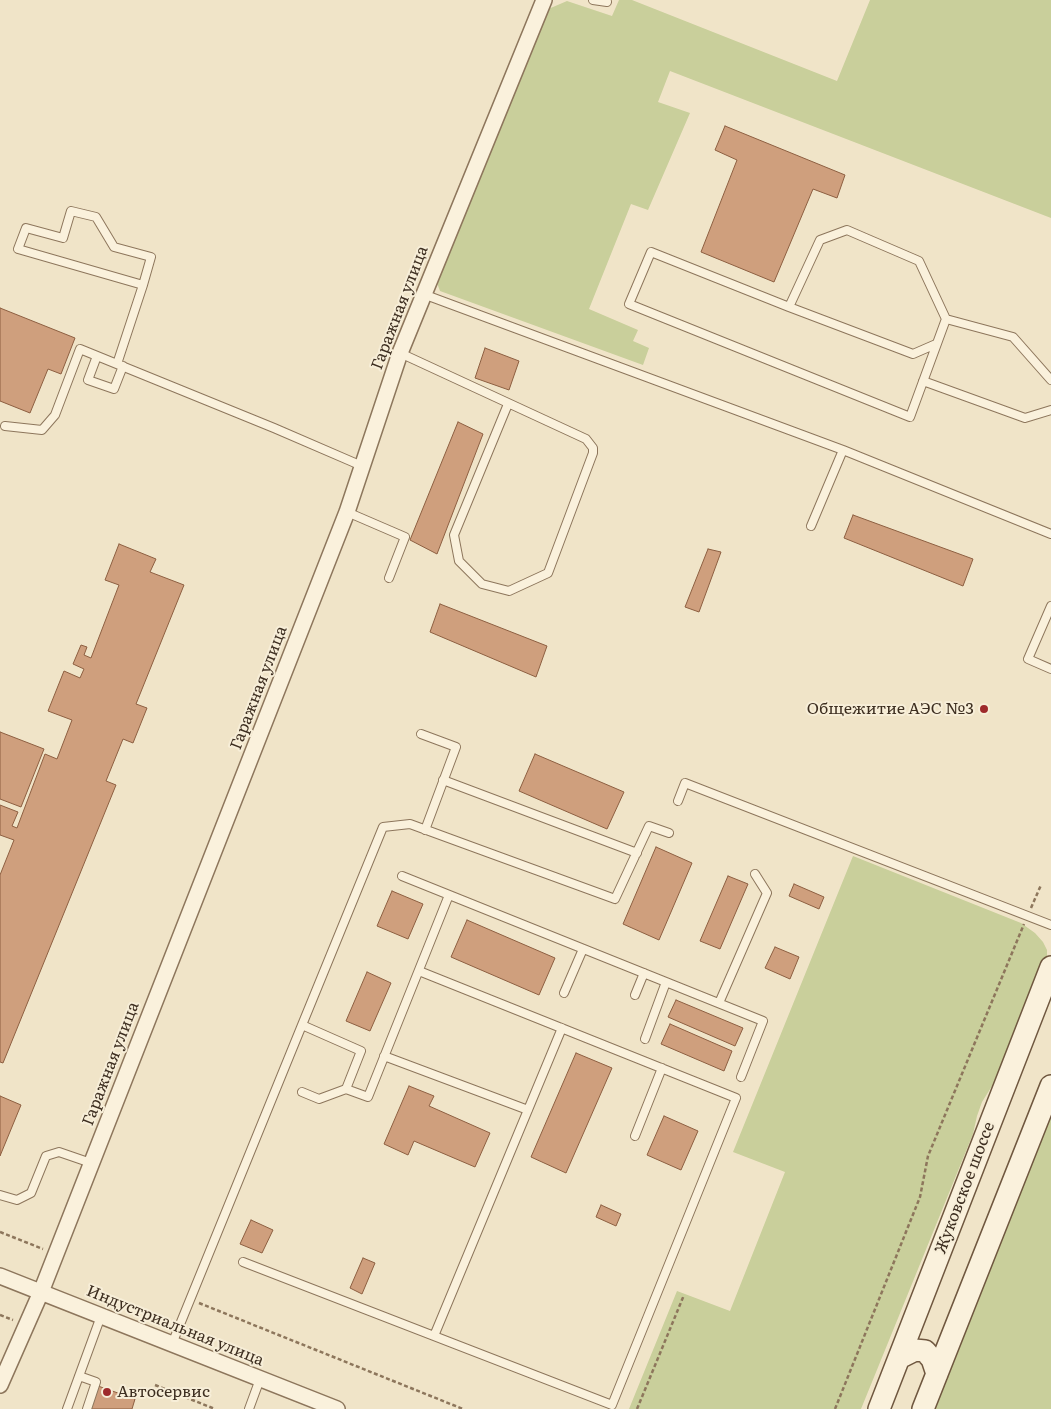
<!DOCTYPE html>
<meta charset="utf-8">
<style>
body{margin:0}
canvas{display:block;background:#f0e4c8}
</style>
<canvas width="1051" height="1409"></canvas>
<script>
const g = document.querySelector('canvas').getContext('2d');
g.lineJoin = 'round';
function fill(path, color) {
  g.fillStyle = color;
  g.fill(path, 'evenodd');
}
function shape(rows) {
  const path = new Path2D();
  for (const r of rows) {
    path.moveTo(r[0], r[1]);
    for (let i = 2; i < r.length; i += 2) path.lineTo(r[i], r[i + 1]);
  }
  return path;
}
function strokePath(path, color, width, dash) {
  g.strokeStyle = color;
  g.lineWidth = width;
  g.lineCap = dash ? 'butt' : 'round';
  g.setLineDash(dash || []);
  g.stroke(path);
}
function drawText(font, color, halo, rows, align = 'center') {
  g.font = font + ' Literata,serif';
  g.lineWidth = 4;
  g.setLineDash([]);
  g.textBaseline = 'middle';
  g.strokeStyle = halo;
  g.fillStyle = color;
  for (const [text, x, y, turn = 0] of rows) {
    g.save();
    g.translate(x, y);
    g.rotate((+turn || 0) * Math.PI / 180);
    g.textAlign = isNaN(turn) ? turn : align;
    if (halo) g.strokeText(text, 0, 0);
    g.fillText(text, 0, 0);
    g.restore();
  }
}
fill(shape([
 [619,0,632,0,837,81,870,0,1051,0,1051,218,670,71,658,102,690,113,648,210,631,204,589,309,638,330,633,341,649,348,643,365,440,291,437,283,438,277,546,10,567,1,612,16],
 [853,856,1021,923,1035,933,1043,942,1047,950,1047,957,1004,1062,997,1078,982,1102,977,1116,973,1134,861,1409,629,1409,677,1291,730,1311,785,1172,733,1152],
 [1051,1111,1051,1409,935,1409]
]), '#c9cf9b');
const building = shape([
 [725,126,845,175,837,198,813,189,774,282,701,252,737,160,715,150,725,126],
 [0,308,75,338,61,374,48,369,30,413,0,401,0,308],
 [485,348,519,361,509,390,475,378,485,348],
 [458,422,483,434,437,554,410,540,458,422],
 [853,515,973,559,963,586,844,538,853,515],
 [119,544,156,559,150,572,184,585,136,704,147,708,133,743,123,739,106,781,116,785,3,1063,0,1062,0,875,14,840,0,835,0,805,18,812,12,826,17,828,45,754,57,759,72,720,48,711,64,671,80,678,84,669,73,664,81,645,87,647,84,655,91,658,119,585,105,580,119,544],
 [708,549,721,552,699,612,685,607,708,549],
 [440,604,547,646,536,677,430,632,440,604],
 [0,732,44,749,21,807,0,799,0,732],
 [535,754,624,792,607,829,519,791,535,754],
 [656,847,692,863,659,940,623,924,656,847],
 [728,876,748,884,720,949,700,941,728,876],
 [794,884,824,897,819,909,789,896,794,884],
 [392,891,423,904,408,939,377,926,392,891],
 [467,920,555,958,539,995,451,957,467,920],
 [775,947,799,957,790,979,765,968,775,947],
 [367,972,391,983,370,1031,346,1021,367,972],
 [676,1000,743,1028,735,1046,668,1017,676,1000],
 [670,1024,732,1051,724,1071,661,1044,670,1024],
 [576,1053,612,1068,566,1173,531,1157,576,1053],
 [409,1086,434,1096,429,1106,490,1133,475,1167,414,1141,408,1155,384,1144,409,1086],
 [0,1096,21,1105,0,1156,0,1096],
 [664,1116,698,1131,681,1170,647,1155,664,1116],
 [601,1205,621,1214,616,1226,596,1217,601,1205],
 [251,1220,273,1230,262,1253,240,1244,251,1220],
 [363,1258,375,1263,362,1294,350,1288,363,1258],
 [98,1386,135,1399,132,1409,90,1409,98,1386]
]);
fill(building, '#cf9f7d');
strokePath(building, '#8d5f41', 1);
const service = shape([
 [593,0,607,2],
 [423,294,843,450,1051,534],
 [789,307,913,354,936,344],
 [946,319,910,417,629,304,651,252,789,307,820,240,847,230,919,261,946,319,1013,337,1051,380],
 [400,353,586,439,593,448,593,453,548,573,509,591,482,584,459,561,454,535,508,404],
 [97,356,88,380,114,389,123,366],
 [117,364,143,285,151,257,114,247,96,217,71,211,63,238,26,228,18,249,143,285],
 [923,381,1025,418,1051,410],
 [5,426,42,430,55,415,80,349,274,428,362,466],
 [347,512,405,537,389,578],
 [811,526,843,450],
 [1051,606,1028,659,1051,669],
 [421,734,456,747,425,830],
 [443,780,637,853],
 [678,801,685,783,1051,925],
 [402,876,763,1021,741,1077],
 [564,993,583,949],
 [635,995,644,973],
 [719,1003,767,893,755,874],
 [645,1039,666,982],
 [384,1056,528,1110],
 [346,1089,368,1097,449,895],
 [302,1092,319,1099,346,1089,361,1051,302,1025,383,827,410,824,615,899,649,826,669,833],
 [635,1136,662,1068],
 [0,1195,17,1200,31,1193,46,1156,59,1152,91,1163],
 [243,1262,612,1405,736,1098,419,971],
 [434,1336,562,1028],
 [172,1344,302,1025],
 [79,1376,96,1382,87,1409],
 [67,1409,101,1316],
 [249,1409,260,1379]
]);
const minor = shape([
 [0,1276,337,1409],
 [0,1385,41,1292,347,512,400,353,544,0]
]);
const secondary = shape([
 [899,1358,915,1350,925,1351,932,1359,937,1374],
 [879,1409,1051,967],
 [923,1409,1051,1086]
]);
strokePath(service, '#8d765c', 10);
strokePath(minor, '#8d765c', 18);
strokePath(secondary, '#6f573f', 24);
strokePath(shape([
 [1031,908,1041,885],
 [0,1232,43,1249],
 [199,1303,463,1409],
 [0,1315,13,1320],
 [155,1385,215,1409],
 [637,1409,684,1295],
 [835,1409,920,1197,928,1156,1024,924]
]), '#8d765c', 2.5, [4, 2.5]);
strokePath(service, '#faf1dc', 8);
strokePath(minor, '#faf1dc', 15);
strokePath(secondary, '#faf1dc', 21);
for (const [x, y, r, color] of [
 [984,709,5,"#9e2a2b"],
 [107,1392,5,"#9e2a2b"]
]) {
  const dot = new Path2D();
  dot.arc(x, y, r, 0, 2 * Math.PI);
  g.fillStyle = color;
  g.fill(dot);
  strokePath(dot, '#f7eed8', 2);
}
drawText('16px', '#3d2e20', '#f7eed8', [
 ["Гаражная улица",400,308,-69],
 ["Гаражная улица",259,688,-69],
 ["Гаражная улица",111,1064,-69],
 ["Жуковское шоссе",965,1188,-69],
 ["Индустриальная улица",175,1326,22]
]);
drawText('16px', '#3d2e20', '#f7eed8', [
 ["Общежитие АЭС №3",974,709],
 ["Автосервис",117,1392,"left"]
], 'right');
</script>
